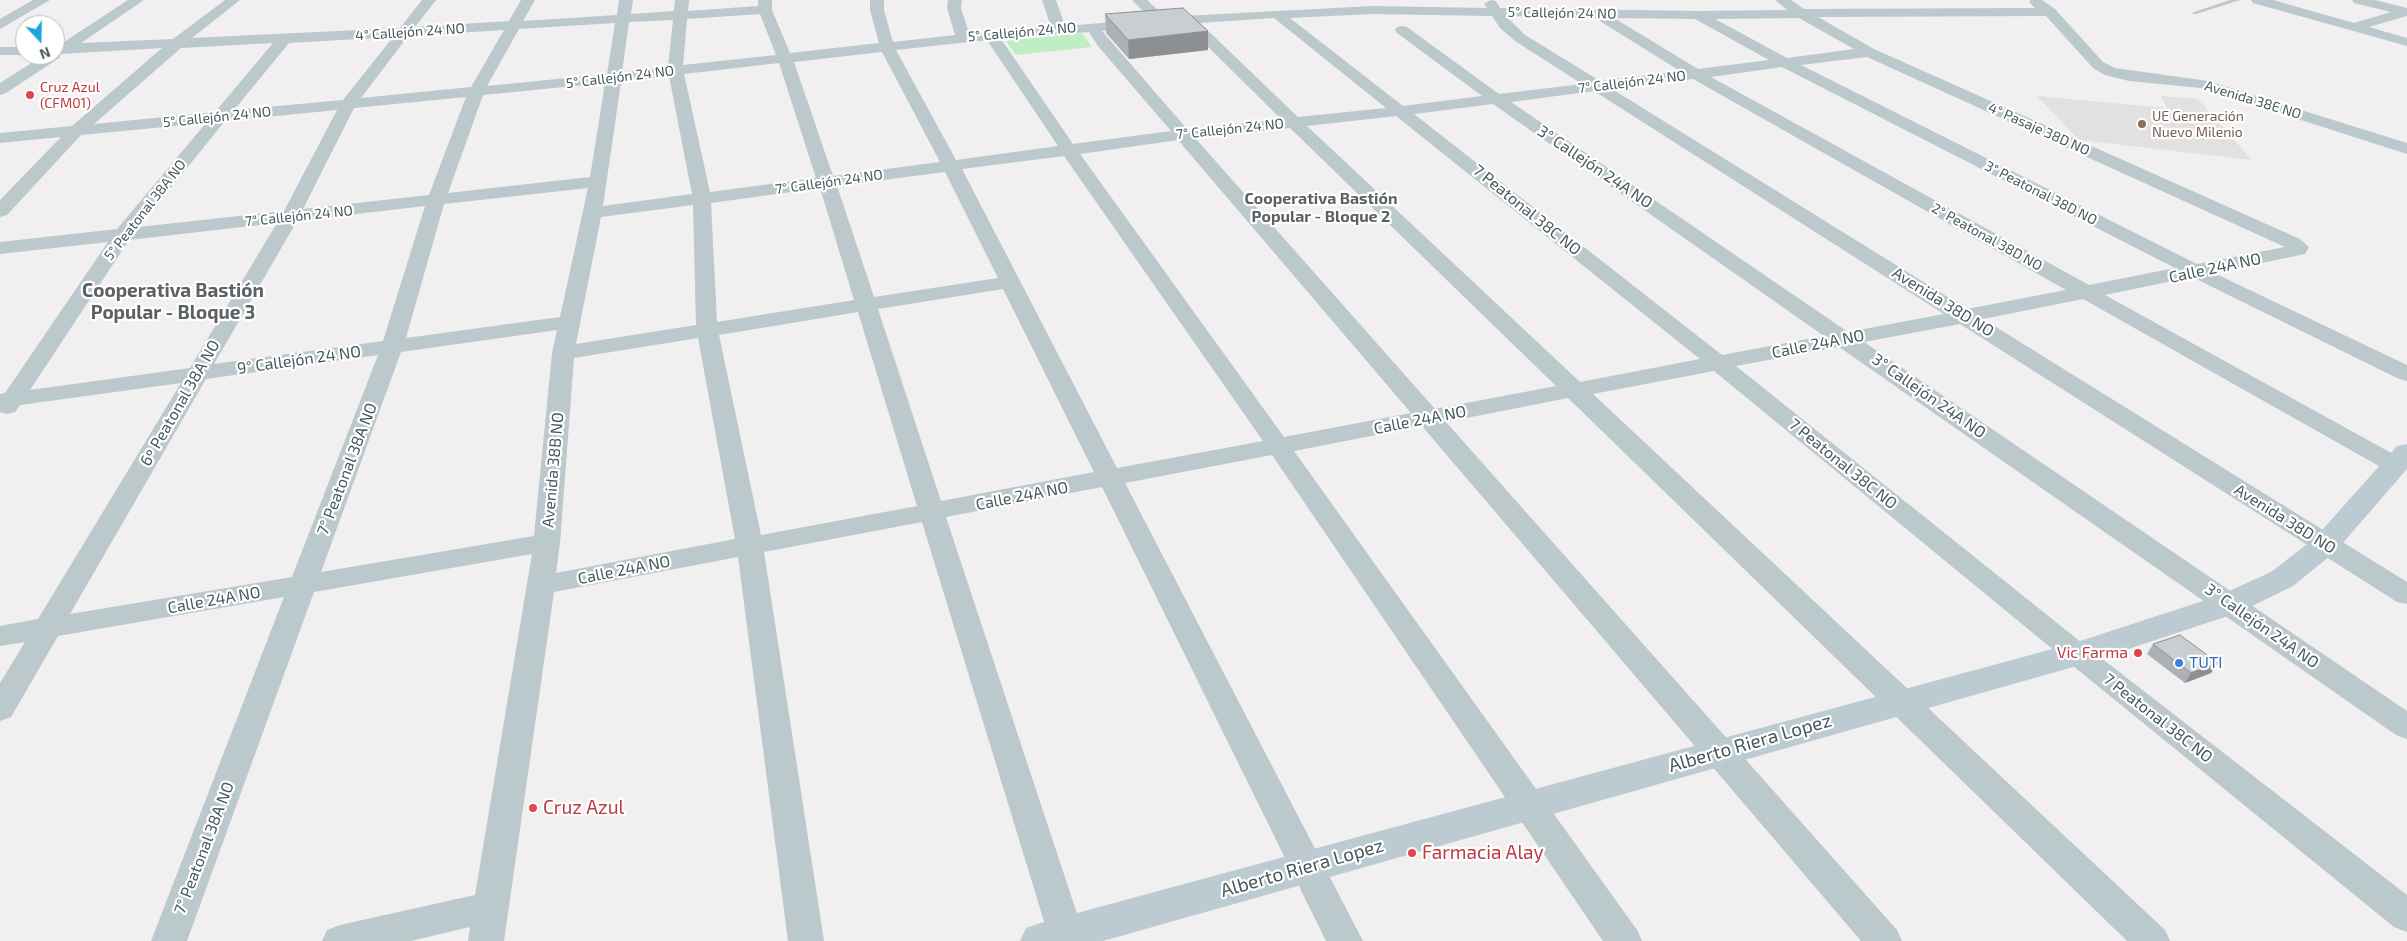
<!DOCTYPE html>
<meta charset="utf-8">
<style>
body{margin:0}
#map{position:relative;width:2407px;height:941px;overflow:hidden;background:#f2eff0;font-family:"Exo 2",sans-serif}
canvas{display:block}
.north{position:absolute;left:15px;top:15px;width:50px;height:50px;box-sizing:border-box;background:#fff;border:1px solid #b6bcbe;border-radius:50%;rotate:159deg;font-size:14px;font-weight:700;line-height:20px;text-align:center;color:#48585c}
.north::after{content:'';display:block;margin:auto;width:18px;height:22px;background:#1da5de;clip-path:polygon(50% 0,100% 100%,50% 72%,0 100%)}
</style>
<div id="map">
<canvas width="2407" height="941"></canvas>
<div class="north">N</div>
</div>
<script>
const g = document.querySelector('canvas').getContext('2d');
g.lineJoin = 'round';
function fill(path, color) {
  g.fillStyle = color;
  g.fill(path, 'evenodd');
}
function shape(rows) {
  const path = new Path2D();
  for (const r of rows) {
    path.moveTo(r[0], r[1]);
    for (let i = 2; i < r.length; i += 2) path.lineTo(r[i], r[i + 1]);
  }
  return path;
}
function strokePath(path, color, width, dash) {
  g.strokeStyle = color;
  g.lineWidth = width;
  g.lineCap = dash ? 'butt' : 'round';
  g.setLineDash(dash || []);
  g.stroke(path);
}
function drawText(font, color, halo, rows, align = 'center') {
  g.font = font + ' "Exo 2",sans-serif';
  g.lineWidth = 4.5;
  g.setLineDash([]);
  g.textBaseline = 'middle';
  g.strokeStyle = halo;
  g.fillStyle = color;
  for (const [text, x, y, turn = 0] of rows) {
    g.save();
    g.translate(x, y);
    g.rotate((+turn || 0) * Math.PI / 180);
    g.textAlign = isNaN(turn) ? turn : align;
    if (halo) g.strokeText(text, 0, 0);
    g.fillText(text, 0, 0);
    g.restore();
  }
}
fill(shape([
 [2037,96,2167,108,2161,96,2198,99,2252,160,2079,140]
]), '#e3e0e1');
fill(shape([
 [1082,33,1092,47,1016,55,1006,41]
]), '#bfeec4');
fill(shape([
 [2230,0,2240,0,2196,14,2191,13,2230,0]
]), '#bbc8cc');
fill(shape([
 [33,0,50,0,0,29,0,19,33,0],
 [128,0,144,0,81,43,173,39,225,0,240,0,192,38,400,28,422,0,436,0,415,27,509,21,521,0,535,0,523,21,617,15,619,0,633,0,631,14,674,11,675,0,689,0,688,11,758,6,758,0,772,0,772,10,790,53,879,43,870,10,870,0,884,0,884,10,893,42,955,35,947,8,948,0,962,0,961,8,969,33,1051,27,1042,0,1056,0,1065,26,1151,19,1132,0,1147,0,1165,17,1372,6,1487,8,1484,4,1491,0,1496,1,1500,8,1698,11,1787,10,1775,0,1791,0,1804,9,2035,8,2029,2,2031,0,2042,0,2055,9,2103,62,2115,68,2208,81,2407,143,2407,154,2201,88,2129,81,2105,75,2093,68,2046,16,1818,17,1874,49,2300,239,2309,247,2305,254,2214,273,2407,365,2407,381,2399,379,2192,277,2105,295,2404,460,2407,464,2404,470,2395,472,2386,470,2083,299,1983,319,2407,582,2407,604,2397,602,1960,324,1864,342,2407,711,2407,739,2396,735,1839,347,1736,366,2087,647,2407,895,2407,932,2394,927,2067,661,1714,371,1593,394,2165,930,2170,941,2127,941,1568,398,1446,422,1897,930,1902,941,1861,941,1422,426,1294,451,1637,930,1642,941,1603,941,1272,455,1125,483,1363,941,1326,941,1102,487,946,517,1086,941,1050,941,922,522,764,552,824,941,788,941,738,557,554,592,504,941,468,941,470,927,411,941,322,941,327,930,340,925,475,895,532,554,314,592,187,941,151,941,284,597,58,636,11,717,0,721,0,683,25,642,0,646,0,626,38,619,181,383,20,405,15,412,7,414,0,412,0,394,5,393,108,242,0,254,0,242,117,229,206,123,81,135,7,215,0,217,0,200,61,137,0,143,0,133,72,126,162,48,61,54,59,58,6,93,0,95,0,83,44,55,55,55,55,45,61,44,128,0],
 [760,14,776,55,683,65,687,19,760,14],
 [1372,14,1492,16,1500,28,1515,41,1582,84,1499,94,1407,27,1402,26,1397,27,1395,30,1397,33,1482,96,1403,106,1290,18,1372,14],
 [1506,16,1595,18,1680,71,1600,81,1525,35,1506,16],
 [1274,18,1386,108,1298,117,1200,23,1274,18],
 [1614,18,1695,19,1769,60,1698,69,1614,18],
 [1799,18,1854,49,1787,58,1715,19,1799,18],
 [673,20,668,67,622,72,629,22,673,20],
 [615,23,607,74,487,86,519,29,615,23],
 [1185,24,1281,119,1187,129,1102,31,1185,24],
 [504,30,471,87,361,98,408,36,504,30],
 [1089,32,1098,46,1171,131,1073,144,1001,39,1089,32],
 [393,37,343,100,234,110,289,43,393,37],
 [987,40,1058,146,956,160,896,50,987,40],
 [273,43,215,112,94,124,181,48,273,43],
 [882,52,940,162,833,176,794,62,882,52],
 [1867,57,2285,247,2197,264,1801,65,1867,57],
 [779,63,816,178,710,192,684,74,779,63],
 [1782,67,2175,268,2089,285,1711,77,1782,67],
 [669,76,692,194,603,206,621,82,669,76],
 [1693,79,2066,290,1967,309,1612,89,1693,79],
 [605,83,590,177,448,193,483,95,605,83],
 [1594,91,1944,314,1848,332,1511,102,1594,91],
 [466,97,429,195,303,209,354,108,466,97],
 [1493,104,1824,336,1722,355,1414,114,1493,104],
 [337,110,284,211,139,227,225,121,337,110],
 [1396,116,1700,359,1580,382,1307,126,1396,116],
 [1290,128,1556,386,1435,409,1196,139,1290,128],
 [1178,140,1411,413,1284,437,1080,154,1178,140],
 [1064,156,1263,441,1117,468,962,169,1064,156],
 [945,172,998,278,874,297,837,186,945,172],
 [588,188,560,317,406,338,444,204,588,188],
 [820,188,854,300,717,322,711,203,820,188],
 [693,205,696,325,576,344,601,217,693,205],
 [425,206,383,341,214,364,297,221,425,206],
 [277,223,190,368,30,390,129,240,277,223],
 [1003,289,1094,472,941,501,878,309,1003,289],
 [858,312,917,506,761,535,719,335,858,312],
 [557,330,552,353,534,536,321,572,401,352,557,330],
 [698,338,735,539,556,573,560,543,574,358,698,338],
 [378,355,292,577,70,614,206,379,378,355],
 [2251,0,2273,0,2354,23,2391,12,2354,3,2352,0,2375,0,2407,8,2407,16,2369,27,2407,38,2407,46,2253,3,2251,0],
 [0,47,25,47,27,55,0,55,0,47]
]), '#bbc8cc');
fill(shape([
 [2407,444,2407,469,2335,552,2293,586,2240,612,2077,666,1103,941,1020,941,1026,928,1040,923,2071,644,2218,596,2271,572,2315,538,2397,446,2407,444]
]), '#bbcbd1');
fill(shape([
 [1105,14,1208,50,1129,59,1106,33],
 [2153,644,2218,663,2211,673,2185,683,2147,654]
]), '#adb1b5');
fill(shape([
 [1208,31,1208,50,1129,59,1128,40],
 [2218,663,2211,673,2185,683,2191,673]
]), '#8d9093');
const building = shape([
 [1183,8,1208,31,1128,40,1105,14,1183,8],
 [2180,635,2218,663,2191,673,2153,644,2180,635]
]);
fill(building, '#c9ced2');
strokePath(building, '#8d9093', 1);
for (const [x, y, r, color] of [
 [30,95,5,"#e0444e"],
 [2142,124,5,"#8d6e63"],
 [2138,653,5,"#e0444e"],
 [2179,663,5,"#3f7fe0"],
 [533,808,5,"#e0444e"],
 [1412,853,5,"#e0444e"]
]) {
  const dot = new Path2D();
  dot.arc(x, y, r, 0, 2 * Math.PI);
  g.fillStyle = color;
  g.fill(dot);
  strokePath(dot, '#fff', 2);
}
drawText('14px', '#48585c', '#fff', [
 ["5° Callejón 24 NO",1562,13,1],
 ["4° Callejón 24 NO",410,32,-4],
 ["5° Callejón 24 NO",1022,32,-5],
 ["5° Callejón 24 NO",620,77,-7],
 ["7° Callejón 24 NO",1632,82,-7],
 ["Avenida 38E NO",2253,100,17],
 ["5° Callejón 24 NO",217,117,-6],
 ["7° Callejón 24 NO",1230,129,-6],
 ["4° Pasaje 38D NO",2039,129,24],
 ["7° Callejón 24 NO",829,182,-8],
 ["3° Peatonal 38D NO",2041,193,27],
 ["5° Peatonal 38A NO",145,210,-52],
 ["7° Callejón 24 NO",299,216,-6],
 ["2° Peatonal 38D NO",1987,237,29]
]);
drawText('14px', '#be3a42', '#fff', [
 ["Cruz Azul",40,87],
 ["(CFM01)",40,103]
], 'left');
drawText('14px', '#785e54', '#fff', [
 ["UE Generación",2152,116],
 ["Nuevo Milenio",2152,132]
], 'left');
drawText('16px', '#48585c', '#fff', [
 ["3° Callejón 24A NO",1595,167,34],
 ["7 Peatonal 38C NO",1527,210,39],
 ["Calle 24A NO",2215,268,-12],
 ["Avenida 38D NO",1943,302,32],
 ["Calle 24A NO",1818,344,-11],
 ["9° Callejón 24 NO",299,360,-8],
 ["3° Callejón 24A NO",1929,396,35],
 ["6º Peatonal 38A NO",180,403,-60],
 ["Calle 24A NO",1420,420,-11],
 ["7 Peatonal 38C NO",1843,464,39],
 ["7° Peatonal 38A NO",347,469,-69],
 ["Avenida 38B NO",553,470,-85],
 ["Calle 24A NO",1022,496,-11],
 ["Avenida 38D NO",2285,519,32],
 ["Calle 24A NO",624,570,-11],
 ["Calle 24A NO",214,600,-10],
 ["3° Callejón 24A NO",2262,626,35],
 ["7 Peatonal 38C NO",2158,718,38],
 ["7° Peatonal 38A NO",204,848,-69]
]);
drawText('bold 16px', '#5c6264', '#fff', [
 ["Cooperativa Bastión",1321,199],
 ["Popular - Bloque 2",1321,217]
]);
drawText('16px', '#be3a42', '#fff', [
 ["Vic Farma",2128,653]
], 'right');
drawText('16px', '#366cbe', '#fff', [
 ["TUTI",2189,663]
], 'left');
drawText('bold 19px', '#5c6264', '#fff', [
 ["Cooperativa Bastión",173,291],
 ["Popular - Bloque 3",173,313]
]);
drawText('19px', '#48585c', '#fff', [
 ["Alberto Riera Lopez",1750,743,-16],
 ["Alberto Riera Lopez",1302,868,-16]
]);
drawText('19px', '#be3a42', '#fff', [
 ["Cruz Azul",543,808],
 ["Farmacia Alay",1422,853]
], 'left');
</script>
